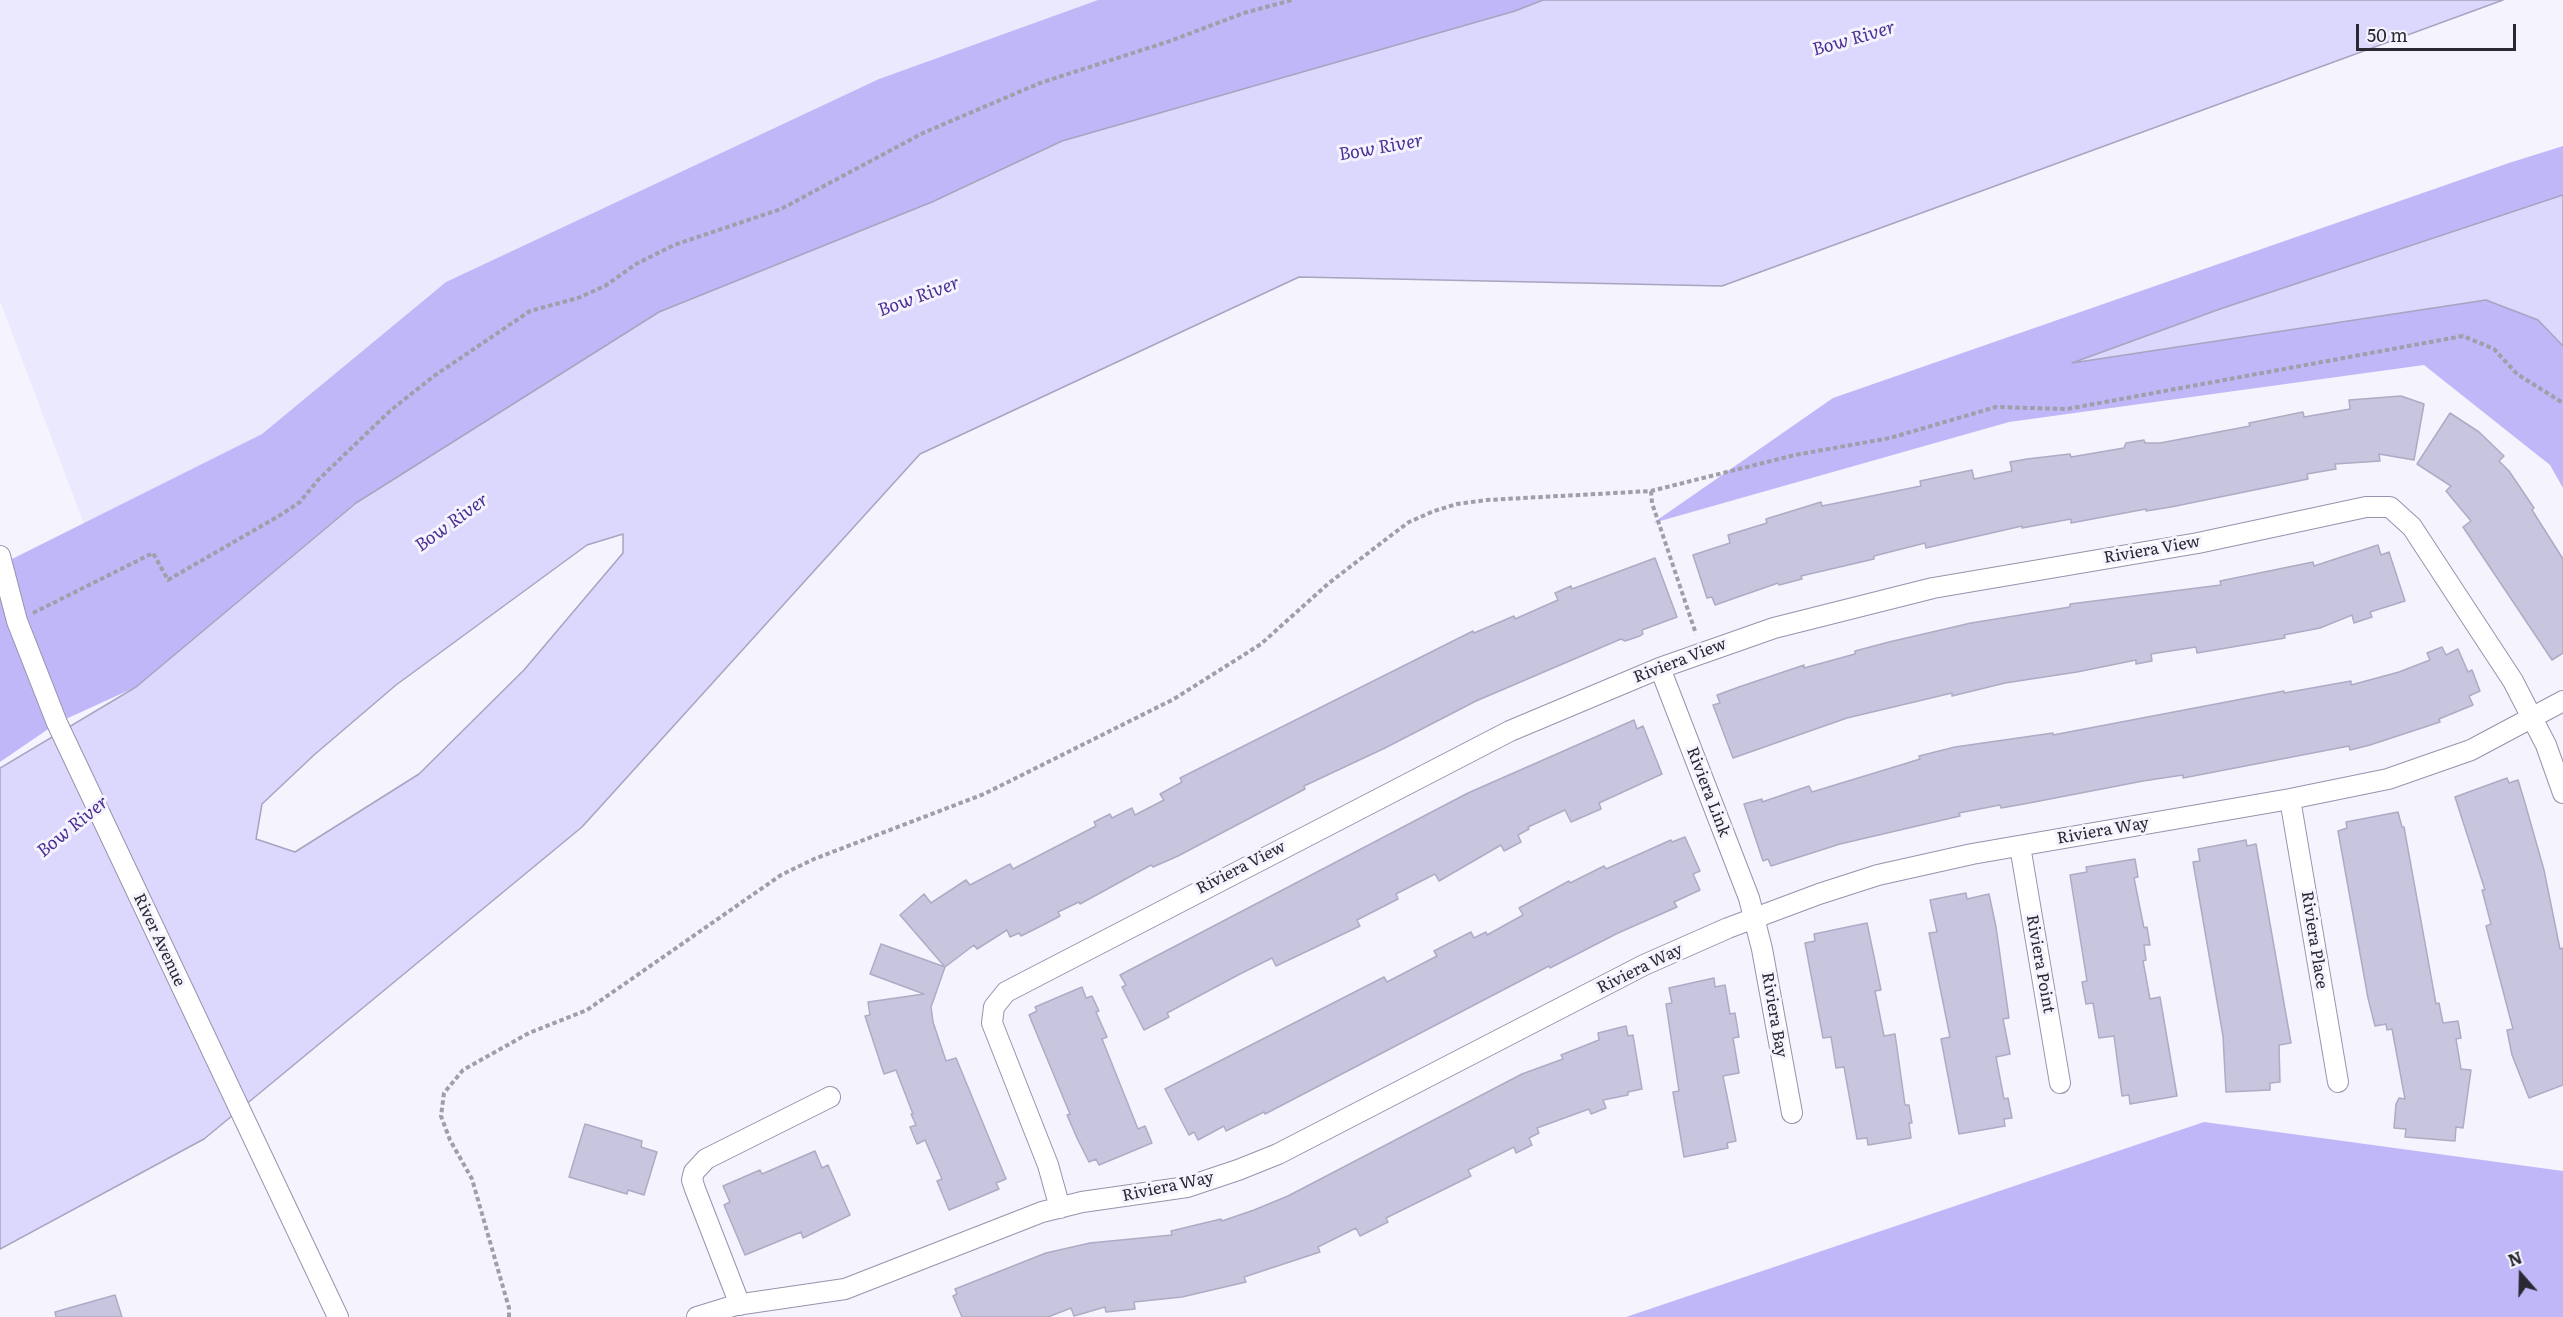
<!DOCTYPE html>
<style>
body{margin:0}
#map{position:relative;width:2563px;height:1317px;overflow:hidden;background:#f4f3fe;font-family:Literata,serif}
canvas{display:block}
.north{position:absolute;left:2491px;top:1245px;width:60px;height:60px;-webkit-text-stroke:4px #f4f3fe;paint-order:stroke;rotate:340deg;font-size:16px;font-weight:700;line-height:24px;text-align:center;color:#2a2933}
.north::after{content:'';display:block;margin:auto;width:21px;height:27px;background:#2a2933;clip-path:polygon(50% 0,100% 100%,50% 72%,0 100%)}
.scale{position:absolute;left:2356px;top:24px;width:160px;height:27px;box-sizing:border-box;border:3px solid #2a2933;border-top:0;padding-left:8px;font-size:18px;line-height:21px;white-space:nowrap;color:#2a2933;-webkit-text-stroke:4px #f4f3fe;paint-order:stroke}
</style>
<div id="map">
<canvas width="2563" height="1317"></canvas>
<div class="north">N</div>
<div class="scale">50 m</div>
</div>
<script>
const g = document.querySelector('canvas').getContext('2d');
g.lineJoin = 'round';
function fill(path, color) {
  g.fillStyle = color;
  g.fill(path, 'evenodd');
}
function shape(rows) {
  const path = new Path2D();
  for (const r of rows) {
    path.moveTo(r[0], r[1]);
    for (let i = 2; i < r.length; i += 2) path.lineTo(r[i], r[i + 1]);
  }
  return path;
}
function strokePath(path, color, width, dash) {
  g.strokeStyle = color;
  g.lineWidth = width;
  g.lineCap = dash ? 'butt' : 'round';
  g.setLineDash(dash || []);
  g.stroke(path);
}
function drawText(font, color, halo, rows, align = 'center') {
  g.font = font + ' Literata,serif';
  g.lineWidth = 6;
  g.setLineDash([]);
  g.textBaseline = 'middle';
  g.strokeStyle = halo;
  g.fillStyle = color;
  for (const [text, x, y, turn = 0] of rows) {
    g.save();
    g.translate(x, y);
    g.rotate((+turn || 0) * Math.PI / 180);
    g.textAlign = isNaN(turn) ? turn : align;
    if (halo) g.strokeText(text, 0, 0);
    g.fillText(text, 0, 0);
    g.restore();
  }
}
fill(shape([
 [0,0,1098,0,879,79,446,282,262,434,84,524,0,301]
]), '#ebe9fe');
fill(shape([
 [1098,0,1543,0,1515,11,1062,141,932,202,356,503,136,687,57,723,0,762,0,556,54,711,10,560,262,434,446,282,879,79],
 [2563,146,2563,488,2550,465,2424,365,2009,422,1653,523,1833,398,2509,163],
 [2204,1122,2563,1171,2563,1317,1626,1317]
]), '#c0b7f8');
const water = shape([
 [1543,0,2503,0,1722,286,1299,277,920,454,582,827,204,1139,0,1249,0,768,136,687,356,503,659,312,932,202,1062,141,1515,11,1543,0],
 [623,534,623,553,524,670,419,774,295,852,256,839,262,804,314,755,396,685,587,545,623,534],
 [2563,195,2563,346,2538,320,2486,300,2072,363,2220,309,2563,195]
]);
fill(water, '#dcd8fd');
strokePath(water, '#a7a4c0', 1.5);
const building = shape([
 [2401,396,2424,404,2414,460,2379,454,2380,461,2335,464,2336,469,2307,474,2308,479,2171,507,2146,511,2146,509,2071,523,2071,519,2022,528,2022,526,1926,548,1925,543,1874,556,1874,559,1801,576,1802,579,1779,585,1778,583,1715,605,1712,597,1707,598,1693,555,1730,543,1728,535,1767,523,1766,519,1821,502,1822,506,1921,486,1920,481,1972,470,1974,479,2012,471,2010,462,2027,459,2070,454,2071,457,2124,448,2126,443,2144,440,2145,443,2160,443,2250,426,2249,423,2303,412,2304,417,2350,409,2349,400,2401,396],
 [2450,413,2479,432,2504,456,2499,461,2509,471,2534,508,2532,510,2563,559,2563,653,2552,660,2463,527,2471,521,2446,491,2451,486,2417,464,2450,413],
 [2378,545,2381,555,2389,552,2405,601,2370,612,2372,617,2354,623,2352,615,2320,628,2284,635,2285,638,2197,653,2196,647,2151,654,2152,661,2136,664,2136,660,2077,672,2005,683,1952,696,1952,693,1847,718,1733,758,1713,705,1720,703,1717,695,1739,687,1804,665,1804,668,1855,654,1855,651,1889,642,1971,623,2070,607,2070,604,2221,585,2220,581,2313,562,2314,566,2378,545],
 [1655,558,1677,617,1642,630,1643,634,1640,636,1625,641,1621,639,1476,701,1385,748,1304,786,1305,789,1178,856,1153,867,1151,865,1080,904,1079,902,1058,912,1060,916,1045,924,1021,936,1019,933,1010,937,1007,930,977,949,974,945,945,967,931,1007,933,1022,946,1061,956,1058,1006,1179,996,1183,999,1189,949,1210,937,1181,942,1179,925,1140,917,1144,910,1127,916,1125,911,1114,913,1114,896,1070,884,1074,865,1016,870,1015,868,1002,924,994,870,974,881,944,945,967,900,915,924,894,931,903,966,880,970,885,1010,864,1013,869,1096,826,1094,822,1110,814,1112,818,1132,808,1135,815,1164,800,1160,794,1182,782,1180,778,1473,631,1474,633,1514,616,1515,619,1558,600,1555,593,1571,586,1572,589,1655,558],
 [2442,647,2446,655,2458,649,2468,672,2472,670,2480,691,2469,696,2473,705,2439,719,2440,722,2370,745,2350,750,2349,746,2183,778,2183,775,2143,781,2024,804,2001,808,2000,805,1959,813,1960,816,1840,844,1771,866,1768,859,1763,861,1744,804,1762,799,1762,802,1809,786,1812,792,1904,764,1920,759,1919,756,1955,747,2053,733,2053,735,2284,691,2284,693,2351,681,2351,685,2399,672,2430,660,2427,653,2442,647],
 [1634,720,1637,729,1643,726,1662,774,1599,803,1601,809,1571,822,1565,810,1528,827,1529,829,1518,835,1521,842,1504,851,1501,845,1439,881,1435,874,1396,894,1398,899,1357,920,1360,926,1276,966,1272,958,1240,974,1167,1013,1169,1017,1144,1030,1122,987,1126,985,1120,975,1468,793,1634,720],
 [2507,778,2509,783,2518,780,2525,803,2544,870,2560,949,2563,948,2563,1085,2529,1098,2512,1055,2507,1030,2513,1029,2486,926,2491,924,2482,890,2485,890,2455,797,2507,778],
 [2398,812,2402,827,2404,827,2436,1004,2439,1003,2443,1023,2458,1021,2461,1038,2456,1039,2461,1069,2471,1070,2463,1128,2456,1127,2455,1141,2405,1137,2406,1129,2394,1128,2396,1104,2399,1098,2405,1099,2392,1029,2387,1030,2386,1024,2375,1026,2368,998,2338,831,2347,828,2346,822,2398,812],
 [1685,837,1700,871,1693,874,1700,890,1674,902,1677,907,1618,933,1550,968,1549,966,1265,1114,1264,1112,1226,1131,1224,1126,1198,1140,1194,1132,1189,1135,1165,1089,1384,977,1387,982,1437,956,1434,951,1471,932,1474,938,1486,932,1487,935,1523,915,1519,908,1569,881,1570,883,1604,866,1606,869,1671,840,1672,842,1685,837],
 [2246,840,2247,846,2256,844,2291,1043,2279,1045,2280,1082,2270,1083,2270,1090,2226,1092,2223,1036,2193,862,2200,861,2198,849,2246,840],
 [2135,859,2138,877,2134,878,2144,928,2147,927,2150,945,2144,945,2146,960,2143,961,2150,999,2160,997,2177,1096,2130,1104,2129,1095,2122,1096,2114,1036,2099,1038,2093,1003,2086,1004,2082,982,2087,981,2070,875,2087,872,2086,867,2135,859],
 [1966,893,1967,899,1989,894,1996,927,2009,1018,2003,1019,2010,1054,1996,1057,2004,1099,2008,1098,2012,1118,2004,1119,2005,1126,1959,1134,1941,1039,1950,1037,1929,933,1937,932,1930,900,1966,893],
 [1867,923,1881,990,1875,991,1884,1036,1895,1034,1905,1105,1909,1105,1912,1123,1909,1123,1911,1138,1868,1145,1867,1138,1857,1139,1844,1067,1836,1068,1831,1037,1823,1038,1805,943,1815,941,1814,934,1867,923],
 [1714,978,1715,987,1725,985,1730,1014,1735,1013,1739,1037,1733,1038,1739,1073,1723,1076,1736,1141,1727,1143,1728,1148,1684,1157,1673,1092,1679,1091,1666,1004,1672,1003,1669,988,1714,978],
 [1082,987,1086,998,1092,996,1099,1011,1096,1012,1107,1037,1102,1039,1138,1129,1145,1126,1152,1143,1099,1165,1096,1159,1089,1162,1077,1138,1067,1115,1070,1114,1029,1015,1037,1011,1035,1007,1082,987],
 [1626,1026,1628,1036,1633,1035,1642,1089,1628,1092,1628,1095,1603,1100,1606,1108,1591,1114,1589,1109,1537,1128,1539,1133,1529,1138,1532,1145,1516,1153,1514,1147,1468,1170,1471,1176,1386,1218,1388,1222,1360,1236,1356,1228,1318,1247,1320,1252,1244,1277,1246,1282,1182,1297,1134,1302,1135,1309,1106,1312,1105,1307,1074,1316,1071,1308,1048,1317,962,1317,953,1296,957,1294,955,1289,1046,1253,1090,1243,1172,1235,1171,1231,1221,1219,1222,1221,1254,1210,1288,1196,1522,1074,1563,1059,1561,1055,1599,1040,1598,1033,1626,1026],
 [585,1124,642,1141,641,1147,657,1152,644,1195,628,1190,627,1194,569,1177,585,1124],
 [815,1151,822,1168,828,1165,850,1215,803,1238,801,1232,745,1255,724,1205,730,1202,723,1186,760,1170,762,1174,815,1151],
 [115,1295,122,1317,56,1317,55,1312,115,1295]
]);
fill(building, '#c8c5df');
strokePath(building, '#aeabc5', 1.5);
const street = shape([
 [0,556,17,621,57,723,338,1317],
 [1660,668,1749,898,1762,949,1792,1113],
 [2290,799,2338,1082],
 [2020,846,2060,1083],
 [1060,1208,1048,1165,992,1023,994,1007,1006,992,1510,731,1660,668,1774,628,1933,588,2198,543,2366,507,2390,507,2412,527,2513,681,2546,745,2563,793],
 [740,1305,695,1189,692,1180,694,1172,706,1159,830,1097],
 [697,1317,736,1305,845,1289,1042,1212,1082,1202,1187,1187,1238,1170,1278,1154,1644,965,1728,928,1819,894,1878,875,1972,854,2290,799,2388,779,2471,750,2563,701]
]);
strokePath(street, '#9693ac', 22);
strokePath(shape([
 [1651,491,1652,503,1696,634],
 [33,613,153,553,168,580,282,514,300,502,318,480,391,410,434,376,530,311,578,298,605,286,636,264,674,245,781,209,923,133,1040,83,1170,41,1244,13,1292,0],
 [509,1317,509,1308,472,1179,450,1140,441,1116,444,1093,463,1070,529,1033,587,1010,781,875,814,859,984,794,1174,699,1261,644,1329,583,1389,537,1409,522,1434,511,1457,504,1487,500,1651,491,1795,455,1890,438,1996,407,2067,409,2463,336,2494,349,2517,374,2563,403]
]), '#9f9ea9', 4, [4.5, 3]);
strokePath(street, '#fff', 20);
drawText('16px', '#2a2933', '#f4f3fe', [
 ["Riviera View",2152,550,-10],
 ["Riviera View",1680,661,-21],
 ["Riviera Link",1708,792,69],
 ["Riviera Way",2103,831,-10],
 ["Riviera View",1241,868,-27],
 ["River Avenue",159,940,65],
 ["Riviera Place",2314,940,81],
 ["Riviera Point",2040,964,80],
 ["Riviera Way",1640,969,-26],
 ["Riviera Bay",1774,1015,80],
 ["Riviera Way",1168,1187,-12]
]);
drawText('italic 18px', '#4b2f94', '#f4f3fe', [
 ["Bow River",1854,39,-16],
 ["Bow River",1381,148,-10],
 ["Bow River",919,297,-20],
 ["Bow River",452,523,-36],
 ["Bow River",73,827,-39]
]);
</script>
